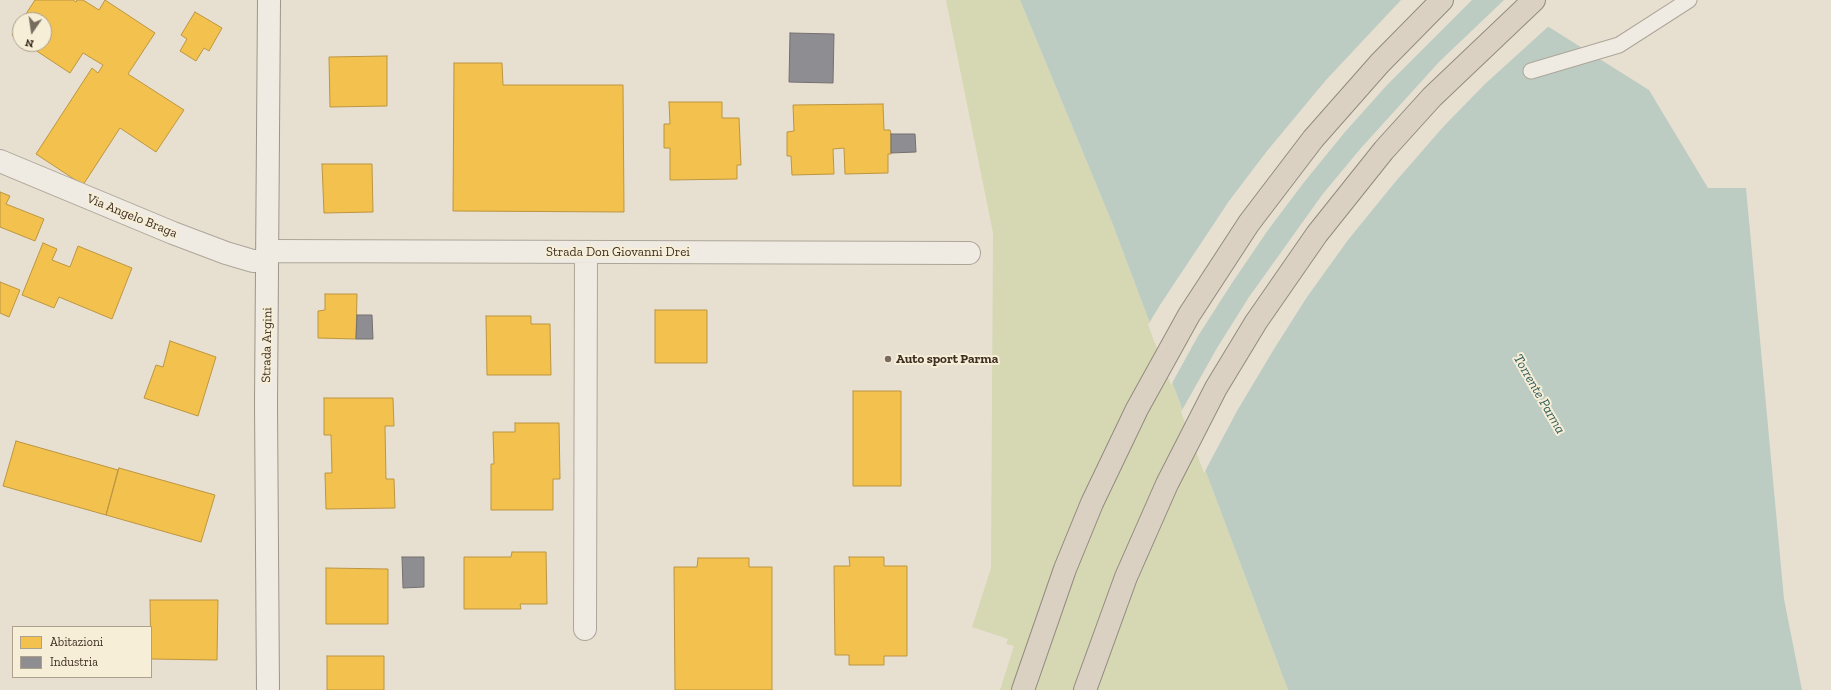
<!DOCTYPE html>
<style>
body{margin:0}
#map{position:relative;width:1831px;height:690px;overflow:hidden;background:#e7e0d1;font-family:"Zilla Slab",serif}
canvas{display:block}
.legend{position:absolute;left:12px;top:626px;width:140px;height:52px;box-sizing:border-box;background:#f7eed8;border:1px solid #ada18e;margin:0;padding:5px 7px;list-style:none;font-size:12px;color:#3d2e20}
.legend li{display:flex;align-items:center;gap:8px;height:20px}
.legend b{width:20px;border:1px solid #ada18e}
.north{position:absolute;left:12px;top:12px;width:40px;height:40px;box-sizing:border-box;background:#f7eed8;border:1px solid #ada18e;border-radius:50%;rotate:193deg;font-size:11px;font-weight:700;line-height:16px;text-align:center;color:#3d2e20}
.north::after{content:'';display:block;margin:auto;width:14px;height:18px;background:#786c5e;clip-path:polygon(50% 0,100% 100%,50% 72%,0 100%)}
</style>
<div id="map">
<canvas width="1831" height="690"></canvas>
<ul class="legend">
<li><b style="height:11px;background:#f2c14e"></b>Abitazioni</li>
<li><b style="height:11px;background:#8d8d92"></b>Industria</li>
</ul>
<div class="north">N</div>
</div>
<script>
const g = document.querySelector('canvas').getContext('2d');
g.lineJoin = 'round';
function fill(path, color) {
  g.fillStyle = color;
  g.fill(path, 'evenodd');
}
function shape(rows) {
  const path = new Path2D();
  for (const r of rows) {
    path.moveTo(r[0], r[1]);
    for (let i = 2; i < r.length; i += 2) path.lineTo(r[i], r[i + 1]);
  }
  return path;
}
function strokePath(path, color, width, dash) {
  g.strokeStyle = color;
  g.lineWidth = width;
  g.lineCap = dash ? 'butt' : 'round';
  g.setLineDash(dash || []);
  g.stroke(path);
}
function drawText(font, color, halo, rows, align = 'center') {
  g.font = font + ' "Zilla Slab",serif';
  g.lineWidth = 4;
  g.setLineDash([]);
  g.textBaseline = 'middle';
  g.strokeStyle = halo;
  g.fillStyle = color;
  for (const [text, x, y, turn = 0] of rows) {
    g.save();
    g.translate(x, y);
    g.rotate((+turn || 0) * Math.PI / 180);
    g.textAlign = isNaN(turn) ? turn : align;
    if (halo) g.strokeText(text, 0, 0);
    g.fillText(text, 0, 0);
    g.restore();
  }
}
fill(shape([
 [946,0,1020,0,1113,225,1288,690,1000,690,1014,646,1006,644,1008,639,972,627,991,568,993,233]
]), '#d6d7b3');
fill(shape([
 [1020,0,1506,0,1649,90,1708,188,1746,188,1784,599,1802,690,1288,690,1113,225]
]), '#bcccc2');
fill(shape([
 [1401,0,1472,0,1387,85,1345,132,1305,181,1268,230,1232,283,1198,336,1171,385,1148,325,1160,305,1229,201,1267,151,1326,80],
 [1504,0,1510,0,1550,25,1485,84,1444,126,1396,181,1348,240,1307,297,1274,349,1237,411,1204,473,1181,412,1217,348,1249,297,1322,195,1361,148,1439,62]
]), '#e7e0d1');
const homes = shape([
 [35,0,73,0,76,2,77,0,83,0,99,10,105,0,155,33,128,74,184,110,156,152,120,128,83,185,36,154,92,68,98,73,103,65,83,53,70,73,26,44,44,44,44,20,22,20,35,0],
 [195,12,222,28,209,51,204,48,196,61,180,51,187,39,181,35,195,12],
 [20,23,20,40,12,35,20,23],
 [387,56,387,106,330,107,329,57,387,56],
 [454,63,502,63,503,85,623,85,624,212,453,211,454,63],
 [669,102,722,102,722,118,739,118,741,165,737,165,737,179,670,180,670,148,664,148,664,124,670,124,669,102],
 [883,104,884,130,890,130,891,134,891,154,888,154,888,173,845,174,844,148,833,149,834,174,792,175,791,156,787,156,787,132,794,131,793,105,883,104],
 [322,164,372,164,373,212,324,213,322,164],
 [0,192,10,196,6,204,44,219,35,241,0,227,0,192],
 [43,243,57,249,52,260,70,267,78,246,132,268,112,319,59,297,54,308,22,295,43,243],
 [0,282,20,290,9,317,0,313,0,282],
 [325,294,357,294,356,339,318,338,318,311,325,310,325,294],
 [655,310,707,310,707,363,655,363,655,310],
 [486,316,531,316,531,324,550,324,551,375,487,375,486,316],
 [170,341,216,357,198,416,144,398,156,365,163,367,170,341],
 [853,391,901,391,901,486,853,486,853,391],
 [324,398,393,398,394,426,385,426,386,479,394,479,395,508,326,509,325,473,332,473,331,435,324,435,324,398],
 [515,423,559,423,560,479,553,479,553,510,491,510,491,464,494,464,493,432,515,432,515,423],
 [16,441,118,470,106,515,3,486,16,441],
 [119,468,215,495,201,542,106,515,119,468],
 [512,552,546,552,547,604,520,604,521,609,464,609,464,557,511,557,512,552],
 [849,557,884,557,884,566,907,566,907,656,884,656,884,665,849,665,849,655,835,655,834,566,850,566,849,557],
 [698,558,749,558,749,567,772,567,772,690,675,690,674,567,697,567,698,558],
 [326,568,388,569,388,624,326,624,326,568],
 [150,600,218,600,217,660,151,659,150,600],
 [327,656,384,656,384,690,327,690,327,656]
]);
fill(homes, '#f2c14e');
strokePath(homes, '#bc9540', 1);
const industry = shape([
 [790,33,834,34,833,83,789,82,790,33],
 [891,134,915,134,916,152,891,153,891,134],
 [357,315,372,315,373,339,356,339,357,315],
 [402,557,424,557,424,587,403,588,402,557]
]);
fill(industry, '#8d8d92');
strokePath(industry, '#757070', 1);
const lane = shape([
 [1531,71,1619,45,1689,0]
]);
const street = shape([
 [0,161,173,233,226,253,253,261,267,261],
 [268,251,969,253],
 [585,629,586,252]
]);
const secondary = shape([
 [268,690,266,404,269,0]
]);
const highway = shape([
 [1023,690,1065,569,1092,503,1137,409,1189,315,1249,223,1313,139,1380,63,1442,0],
 [1085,690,1126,577,1167,484,1216,388,1256,322,1317,234,1384,150,1432,97,1534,0]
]);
strokePath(lane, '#ada599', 17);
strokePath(street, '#ada599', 24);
strokePath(secondary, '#9c958a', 24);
strokePath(highway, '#928b80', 24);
strokePath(lane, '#efebe3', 15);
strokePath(street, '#efebe3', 22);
strokePath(secondary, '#efebe3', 22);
strokePath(highway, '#dad1c2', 22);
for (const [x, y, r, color] of [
 [888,359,4,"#786c5e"]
]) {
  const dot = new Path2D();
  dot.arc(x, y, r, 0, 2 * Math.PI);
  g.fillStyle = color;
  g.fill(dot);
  strokePath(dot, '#f7eed8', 1.5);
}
drawText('13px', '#3d2e20', '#f7eed8', [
 ["Via Angelo Braga",132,216,22],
 ["Strada Don Giovanni Drei",618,252],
 ["Strada Argini",267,345,-89]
]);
drawText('bold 13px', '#3d2e20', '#f7eed8', [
 ["Auto sport Parma",896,359]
], 'left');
drawText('italic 14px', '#2f5d5a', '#f7eed8', [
 ["Torrente Parma",1539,394,60]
]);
</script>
